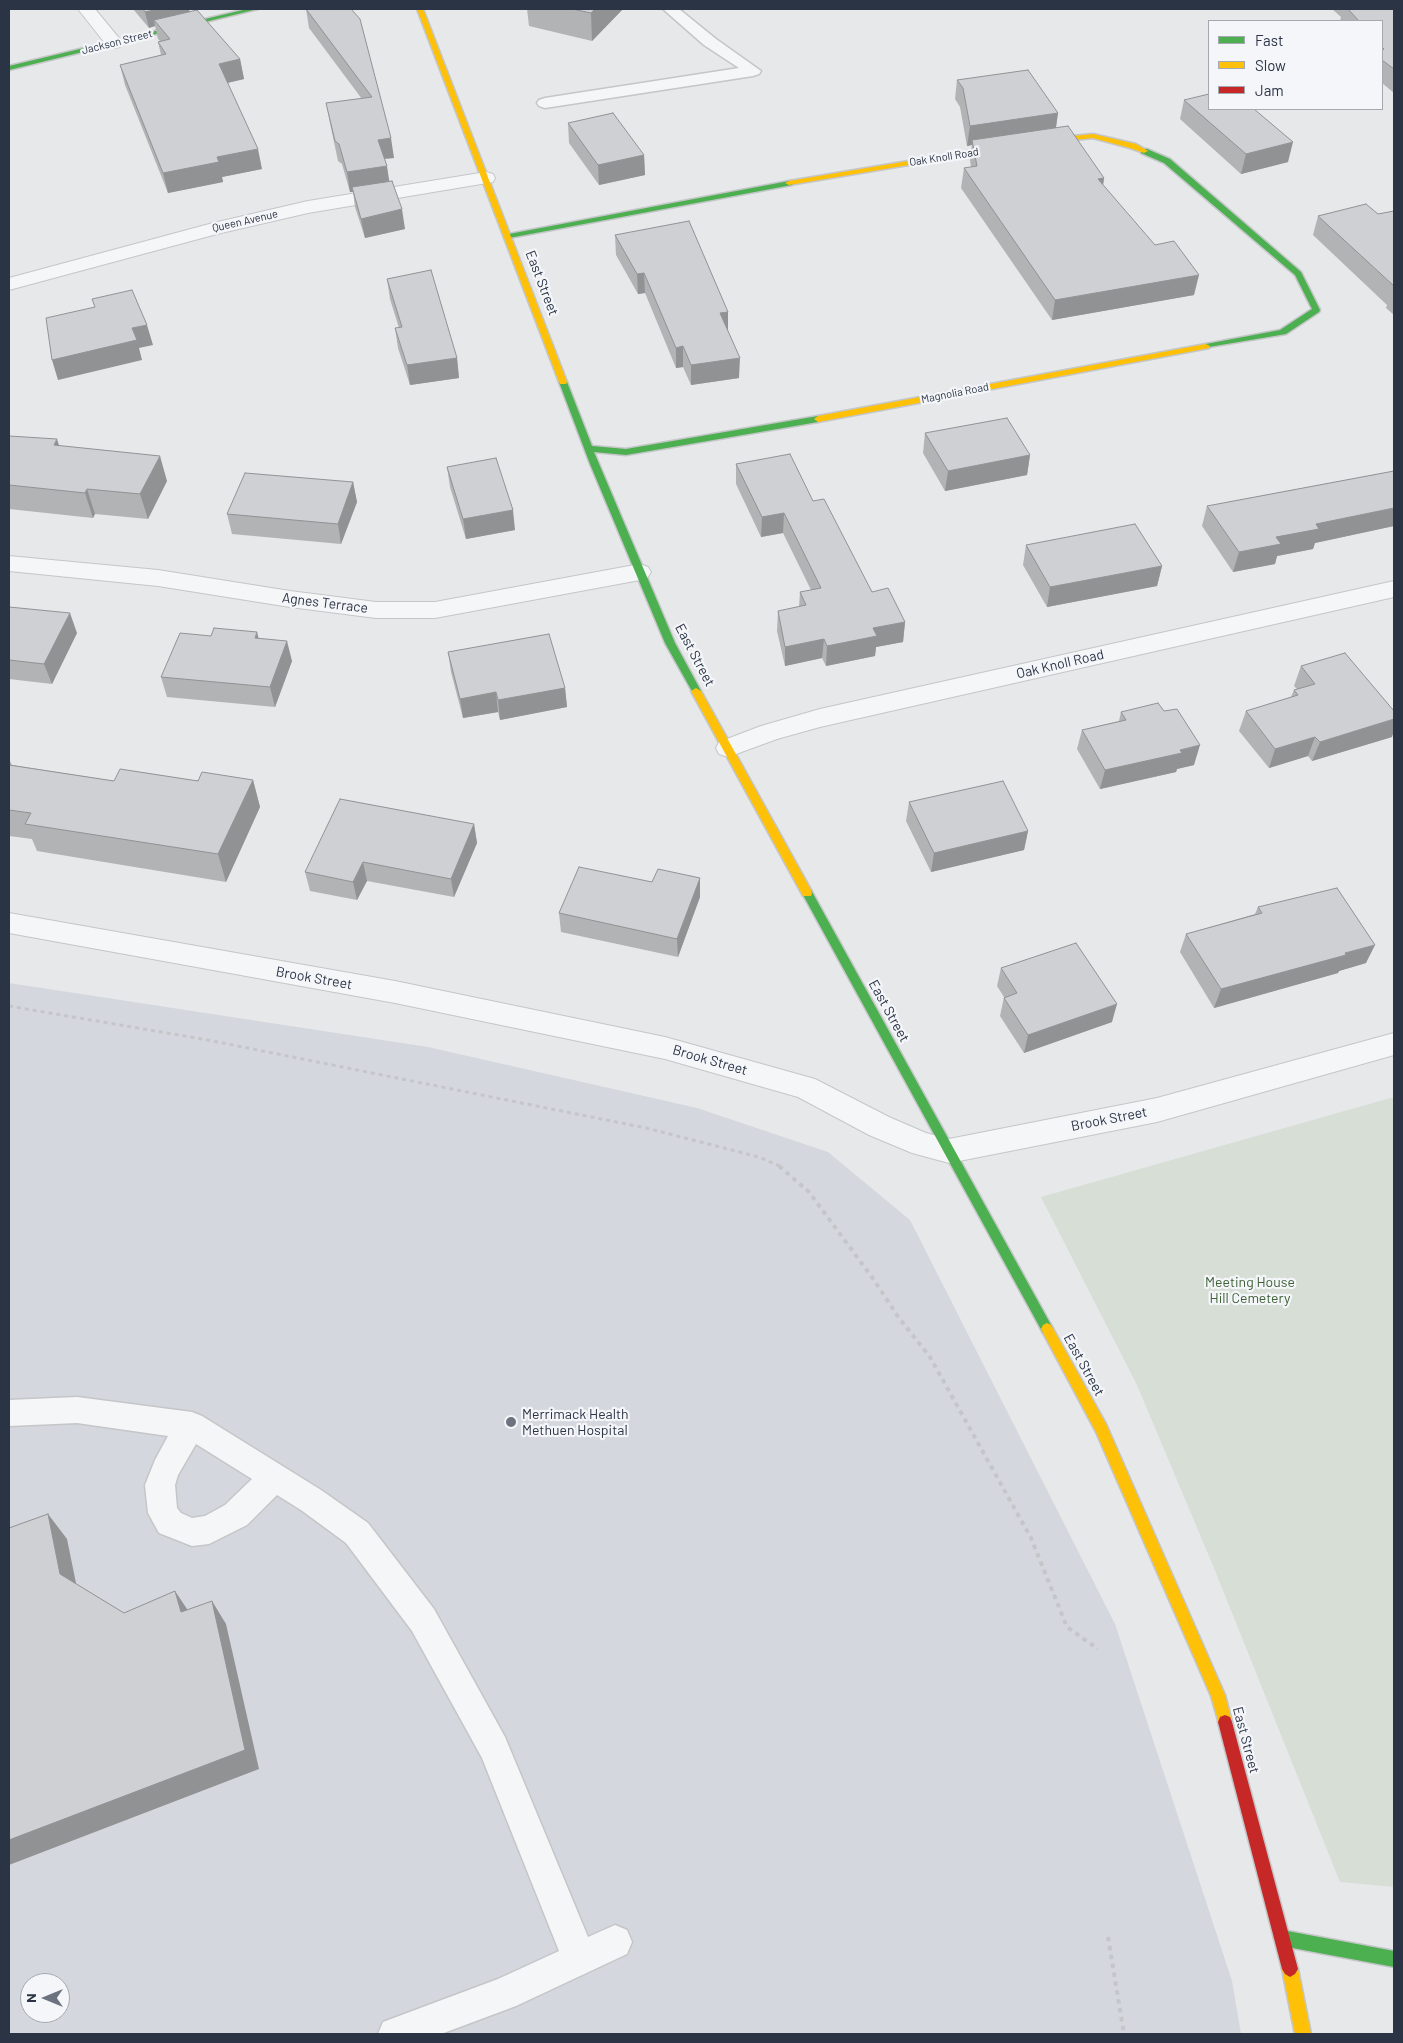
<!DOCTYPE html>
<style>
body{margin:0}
#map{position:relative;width:1403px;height:2043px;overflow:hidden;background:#e6e8ea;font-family:Barlow,sans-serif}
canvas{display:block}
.frame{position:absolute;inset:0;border:10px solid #2b3445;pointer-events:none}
.legend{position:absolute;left:1208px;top:20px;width:175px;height:90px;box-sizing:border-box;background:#f4f6f9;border:1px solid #a4a8b1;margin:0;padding:6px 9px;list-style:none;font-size:15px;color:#2b3445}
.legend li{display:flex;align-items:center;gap:10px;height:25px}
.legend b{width:25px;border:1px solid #a4a8b1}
.north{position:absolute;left:20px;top:1973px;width:50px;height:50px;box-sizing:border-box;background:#f4f6f9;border:1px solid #a4a8b1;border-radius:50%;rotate:270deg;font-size:14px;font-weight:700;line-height:20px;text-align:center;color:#2b3445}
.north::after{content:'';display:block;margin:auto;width:18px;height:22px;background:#6c737f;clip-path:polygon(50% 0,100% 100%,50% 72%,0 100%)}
</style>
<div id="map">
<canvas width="1403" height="2043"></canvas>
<div class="frame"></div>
<ul class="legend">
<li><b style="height:6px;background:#4caf50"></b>Fast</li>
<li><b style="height:6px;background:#ffc107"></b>Slow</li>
<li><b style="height:6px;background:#c62828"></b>Jam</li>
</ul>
<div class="north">N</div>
</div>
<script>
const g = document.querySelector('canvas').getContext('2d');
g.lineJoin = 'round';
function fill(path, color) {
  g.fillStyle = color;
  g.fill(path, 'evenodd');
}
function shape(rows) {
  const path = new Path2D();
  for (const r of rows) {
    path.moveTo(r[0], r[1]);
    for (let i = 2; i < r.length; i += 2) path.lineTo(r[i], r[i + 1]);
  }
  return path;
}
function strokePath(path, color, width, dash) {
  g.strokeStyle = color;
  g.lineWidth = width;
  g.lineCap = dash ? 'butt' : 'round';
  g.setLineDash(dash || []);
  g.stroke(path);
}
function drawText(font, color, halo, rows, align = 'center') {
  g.font = font + ' Barlow,sans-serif';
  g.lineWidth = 4.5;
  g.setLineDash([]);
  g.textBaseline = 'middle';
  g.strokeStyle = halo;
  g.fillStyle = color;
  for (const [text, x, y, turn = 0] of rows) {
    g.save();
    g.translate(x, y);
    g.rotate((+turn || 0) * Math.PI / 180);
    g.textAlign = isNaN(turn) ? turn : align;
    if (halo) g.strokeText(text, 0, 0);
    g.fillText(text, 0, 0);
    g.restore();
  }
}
fill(shape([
 [9,983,428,1047,697,1108,828,1152,910,1220,1115,1624,1232,1981,1241,2034,9,2034],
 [30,1983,60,1983,60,2013,30,2013]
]), '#d4d7dd');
fill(shape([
 [1394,1097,1394,1887,1340,1882,1214,1568,1137,1385,1041,1197]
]), '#d6ded6');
const lane = shape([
 [663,9,679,9,716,39,761,71,759,74,753,76,545,108,539,106,537,103,539,100,545,98,739,68,704,45,663,9],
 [77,1397,192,1412,202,1416,321,1490,368,1523,434,1609,505,1737,588,1937,615,1925,627,1930,632,1942,627,1954,516,2006,441,2034,378,2034,383,2022,498,1979,559,1951,482,1758,412,1631,346,1543,301,1510,277,1495,247,1525,209,1544,192,1546,159,1533,148,1513,145,1485,155,1460,168,1436,77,1423,9,1426,9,1400,77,1397],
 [196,1444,252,1479,225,1505,205,1516,192,1518,181,1513,177,1508,175,1485,178,1475,196,1444]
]);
const street = shape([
 [78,9,95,9,123,43,120,47,114,48,108,47,78,9],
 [486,172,493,174,495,178,493,182,308,213,217,234,9,290,9,278,213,223,308,201,486,172],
 [9,556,158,570,290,591,376,602,435,602,640,564,648,567,651,572,648,577,640,580,435,618,376,618,290,607,158,586,9,571,9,556],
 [1394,581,1394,597,820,727,777,739,728,757,719,754,716,748,719,742,761,726,820,709,1394,581],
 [9,913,395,981,665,1037,815,1079,889,1117,926,1133,949,1139,1157,1098,1394,1033,1394,1055,1157,1122,949,1163,912,1153,869,1135,798,1097,665,1059,395,1003,9,933,9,913]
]);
const fast = shape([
 [247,9,258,9,9,70,9,66,247,9],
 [1141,149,1147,149,1170,159,1301,272,1320,310,1319,312,1286,334,1203,348,1202,346,1206,344,1280,330,1312,309,1295,275,1164,163,1141,153,1141,149],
 [789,181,793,183,792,185,509,238,505,236,509,234,789,181],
 [563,379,567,382,592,446,626,449,818,416,822,419,818,422,626,455,594,452,675,643,701,691,699,693,693,693,665,643,590,464,559,382,563,379],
 [807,889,811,890,1051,1325,1053,1329,1051,1333,1047,1335,1043,1333,802,893,807,889],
 [1282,1930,1394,1951,1394,1967,1282,1946,1277,1943,1274,1938,1277,1933,1282,1930]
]);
const slow = shape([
 [417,9,423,9,567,382,566,384,560,384,559,382,417,9],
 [1093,134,1136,144,1148,151,1144,153,1130,148,1093,138,1034,144,789,185,785,183,789,181,1034,140,1093,134],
 [1206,344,1210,346,1209,348,818,422,814,419,818,416,1206,344],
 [696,688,701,691,811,890,812,893,811,896,803,896,691,691,696,688],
 [1047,1323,1051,1325,1106,1424,1225,1695,1232,1722,1230,1727,1225,1729,1220,1727,1211,1696,1096,1432,1041,1329,1043,1325,1047,1323],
 [1290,1961,1295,1964,1298,1969,1311,2034,1295,2034,1282,1969,1285,1964,1290,1961]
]);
const jam = shape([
 [1225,1715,1230,1717,1232,1722,1298,1969,1295,1974,1290,1977,1285,1974,1282,1969,1218,1722,1220,1717,1225,1715]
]);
strokePath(lane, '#c4c6c8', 3);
strokePath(street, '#c4c6c8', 2);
strokePath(fast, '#c4c6c8', 3);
strokePath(slow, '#c4c6c8', 3);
strokePath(jam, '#c4c6c8', 3);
strokePath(shape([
 [9,1006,208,1040,646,1128,759,1157,782,1167]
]), '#c5c6ca', 3, [4, 4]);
strokePath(shape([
 [779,1166,809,1192,874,1280,899,1318,930,1357,1031,1538,1067,1627,1098,1649],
 [1108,1937,1124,2034]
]), '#c5c6ca', 4, [4.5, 4.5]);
fill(lane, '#f5f6f7');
fill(street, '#f5f6f7');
fill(fast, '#4caf50');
fill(slow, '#ffc107');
fill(jam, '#c62828');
fill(shape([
 [133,9,189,9,189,12,240,59,244,79,227,83,262,169,222,177,223,182,168,193,125,85,120,65,161,55,158,42,160,41,158,39,155,26,149,28],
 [306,9,351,9,394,158,384,159,389,181,405,229,365,238,355,207,353,192,350,192,342,164,338,161,330,123,326,103,362,99,309,28],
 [527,9,623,9,592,41,529,26],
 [1332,9,1394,9,1394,93,1382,83,1382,21,1340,21,1341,17],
 [957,80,1058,113,1056,128,1104,178,1103,186,1194,295,1052,320,961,188,964,168,971,167,970,160,972,145,967,146,960,107,955,99],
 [1184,100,1288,162,1241,174,1180,119],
 [568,123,644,155,645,175,599,185,569,143],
 [1394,211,1394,315,1386,308,1387,305,1313,235,1318,216,1378,214],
 [615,235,728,312,728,331,739,378,691,385,683,367,676,368,645,293,638,294,616,255],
 [387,279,457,358,459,378,410,385,398,348,395,328,399,328,390,299],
 [925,433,1030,455,1027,475,945,491,923,453],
 [9,436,59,446,167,481,148,519,95,514,93,518,9,509],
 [736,464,813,501,872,592,905,622,903,642,876,647,875,656,826,666,822,658,785,666,777,631,778,611,799,607,800,592,811,590,783,533,761,537,736,484],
 [447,467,515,530,466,539,450,487],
 [1394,471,1394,526,1315,543,1313,549,1277,556,1275,564,1233,572,1202,526,1207,506],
 [353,482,357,502,341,544,232,534,227,514],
 [1026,545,1162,566,1157,586,1047,607,1023,565],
 [9,607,77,633,52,684,9,679],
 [211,636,259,639,292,661,275,707,167,697,161,677],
 [448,652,565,688,567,707,500,720,498,712,463,718,451,672],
 [1301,666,1392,737,1312,761,1308,756,1269,768,1239,731,1246,711,1291,697,1294,690,1297,689,1294,686],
 [1164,711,1194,765,1177,769,1176,772,1100,789,1077,749,1082,730,1119,721,1121,712],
 [9,759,12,765,114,781,253,780,260,807,226,882,37,851,32,839,9,836],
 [909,802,1028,831,1024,850,931,872,906,821],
 [474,824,477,843,454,897,367,881,357,900,310,891,305,872],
 [700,897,678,957,561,932,559,913],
 [1258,907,1366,963,1339,971,1338,973,1214,1008,1180,952,1186,934,1255,914],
 [1001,968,1112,1022,1024,1053,1000,1016,1004,997,997,986]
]), '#b1b3b5');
fill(shape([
 [158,9,189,9,191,18,154,20,155,26,149,28,145,12],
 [595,9,623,9,592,41,591,13],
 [240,59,244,79,223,84,219,64],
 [1058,113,1055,133,972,140,972,145,967,146,970,126],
 [391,138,394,158,380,159,378,140],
 [1293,142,1288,162,1241,174,1246,154],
 [258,149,262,169,222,177,223,182,168,193,163,173,217,157],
 [644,155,645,175,599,185,598,165],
 [387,166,390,186,352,187,353,192,350,192,347,172],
 [1104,178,1101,198,1098,179],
 [402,209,405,229,365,238,361,219],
 [644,273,645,293,638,294,637,274],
 [1199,275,1194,295,1052,320,1055,300],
 [728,312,728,332,720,313],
 [147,325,153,345,139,348,142,360,58,380,52,360,132,328],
 [683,346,683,367,676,368,676,348],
 [457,358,459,378,410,385,407,365],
 [740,358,739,378,691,385,691,365],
 [57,439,65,464,54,445],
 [1030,455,1027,475,945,491,948,471],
 [160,456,167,481,148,519,140,494],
 [353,482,357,502,341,544,338,524],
 [87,489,95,514,93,518,85,493],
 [1394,508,1394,526,1315,543,1313,549,1277,556,1275,564,1233,572,1239,552,1276,537,1316,524],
 [513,510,515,530,466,539,463,519],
 [784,513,783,533,761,537,762,517],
 [1162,566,1157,586,1047,607,1050,587],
 [70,613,77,633,52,684,44,664],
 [905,622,903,642,876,647,875,656,826,666,827,646,873,628],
 [257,632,262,652,255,638],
 [824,639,822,658,785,666,785,647],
 [287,641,292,661,275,707,270,687],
 [565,688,567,707,500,720,498,700],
 [496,692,498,712,463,718,460,699],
 [1394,719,1394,731,1392,737,1312,761,1320,742],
 [1315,737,1308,756,1269,768,1275,749],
 [1200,745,1194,765,1177,769,1176,772,1100,789,1105,770],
 [253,780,260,807,226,882,218,854],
 [474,824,477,843,454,897,451,879],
 [1028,831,1024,850,931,872,934,853],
 [363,862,367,881,357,900,353,882],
 [700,878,700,897,678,957,677,939],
 [1375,945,1366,963,1339,971,1338,973,1214,1008,1221,989,1345,953],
 [1117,1004,1112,1022,1024,1053,1028,1035],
 [48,1514,67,1539,79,1598,60,1574],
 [175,1591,191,1615,181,1612],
 [212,1601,226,1624,259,1769,9,1865,9,1840]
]), '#909294');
const building = shape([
 [143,9,158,9,145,12,143,9],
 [306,9,351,9,360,19,391,138,378,140,387,166,347,172,339,144,335,141,326,103,372,97,306,9],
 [572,9,595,9,591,13,572,9],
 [1348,9,1394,9,1394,69,1382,60,1382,50,1384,49,1382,47,1382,21,1359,21,1348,9],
 [197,10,240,59,219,64,258,149,217,157,219,162,163,173,120,65,166,54,158,42,170,39,154,20,197,10],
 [1028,70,1058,113,970,126,963,88,957,80,1028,70],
 [1209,94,1209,109,1254,109,1293,142,1246,154,1184,100,1209,94],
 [613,113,644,155,598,165,568,123,613,113],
 [1068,126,1104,178,1098,179,1155,245,1174,241,1199,275,1055,300,964,168,977,166,972,140,1068,126],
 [392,181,402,209,361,219,352,187,392,181],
 [1366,204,1378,214,1394,211,1394,286,1318,216,1366,204],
 [689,221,728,312,720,313,740,358,691,365,683,346,676,348,644,273,637,274,615,235,689,221],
 [431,270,457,358,407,365,395,328,402,327,387,279,431,270],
 [132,290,147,325,132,328,137,340,52,360,46,318,95,307,92,299,132,290],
 [1007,418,1030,455,948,471,925,433,1007,418],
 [9,436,57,439,54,445,160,456,140,494,87,489,85,493,9,485,9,436],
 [790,454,813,501,824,499,872,592,888,588,905,622,873,628,877,636,827,646,824,639,785,647,778,611,806,605,800,592,821,588,784,513,762,517,736,464,790,454],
 [496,458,513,510,463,519,447,467,496,458],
 [1394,471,1394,508,1316,524,1319,529,1276,537,1281,544,1239,552,1207,506,1394,471],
 [245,473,353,482,338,524,227,514,245,473],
 [1135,524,1162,566,1050,587,1026,545,1135,524],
 [9,607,70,613,44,664,9,660,9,607],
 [214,628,257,632,255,638,287,641,270,687,161,677,180,633,211,636,214,628],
 [549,634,565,688,498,700,496,692,460,699,448,652,549,634],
 [1345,653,1394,711,1394,719,1320,742,1315,737,1275,749,1246,711,1298,695,1294,690,1315,684,1301,666,1345,653],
 [1158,703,1164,711,1177,709,1200,745,1180,750,1182,753,1105,770,1082,730,1126,720,1121,712,1158,703],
 [9,765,114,781,120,769,198,781,202,772,253,780,218,854,25,824,31,813,9,810,9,765],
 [1003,781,1028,831,934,853,909,802,1003,781],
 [340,799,474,824,451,879,363,862,353,882,305,872,340,799],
 [579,867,652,882,658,869,700,878,677,939,559,913,579,867],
 [1337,888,1375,945,1345,953,1346,955,1221,989,1186,934,1262,913,1258,907,1337,888],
 [1076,943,1117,1004,1028,1035,1004,998,1017,993,1001,968,1076,943],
 [48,1514,60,1574,124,1613,175,1591,181,1612,212,1601,245,1750,9,1840,9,1528,48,1514]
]);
fill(building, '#ced0d3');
strokePath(building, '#909294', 1);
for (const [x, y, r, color] of [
 [511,1422,6,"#6c737f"]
]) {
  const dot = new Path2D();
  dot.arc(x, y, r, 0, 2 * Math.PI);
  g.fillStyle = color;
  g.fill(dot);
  strokePath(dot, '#f4f6f9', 2);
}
drawText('11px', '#2b3445', '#f4f6f9', [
 ["Jackson Street",117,42,-14],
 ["Oak Knoll Road",944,157,-9],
 ["Queen Avenue",245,221,-13],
 ["Magnolia Road",955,393,-11]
]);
drawText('14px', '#2b3445', '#f4f6f9', [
 ["East Street",542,283,69],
 ["Agnes Terrace",325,603,7],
 ["East Street",695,655,62],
 ["Oak Knoll Road",1060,664,-13],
 ["Brook Street",314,978,10],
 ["East Street",889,1011,61],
 ["Brook Street",710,1060,16],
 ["Brook Street",1109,1119,-11],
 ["East Street",1084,1365,61],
 ["East Street",1246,1740,75]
]);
drawText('14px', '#3f6138', '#f4f6f9', [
 ["Meeting House",1250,1282],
 ["Hill Cemetery",1250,1298]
]);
drawText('14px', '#2b3445', '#f4f6f9', [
 ["Merrimack Health",522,1414],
 ["Methuen Hospital",522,1430]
], 'left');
</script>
